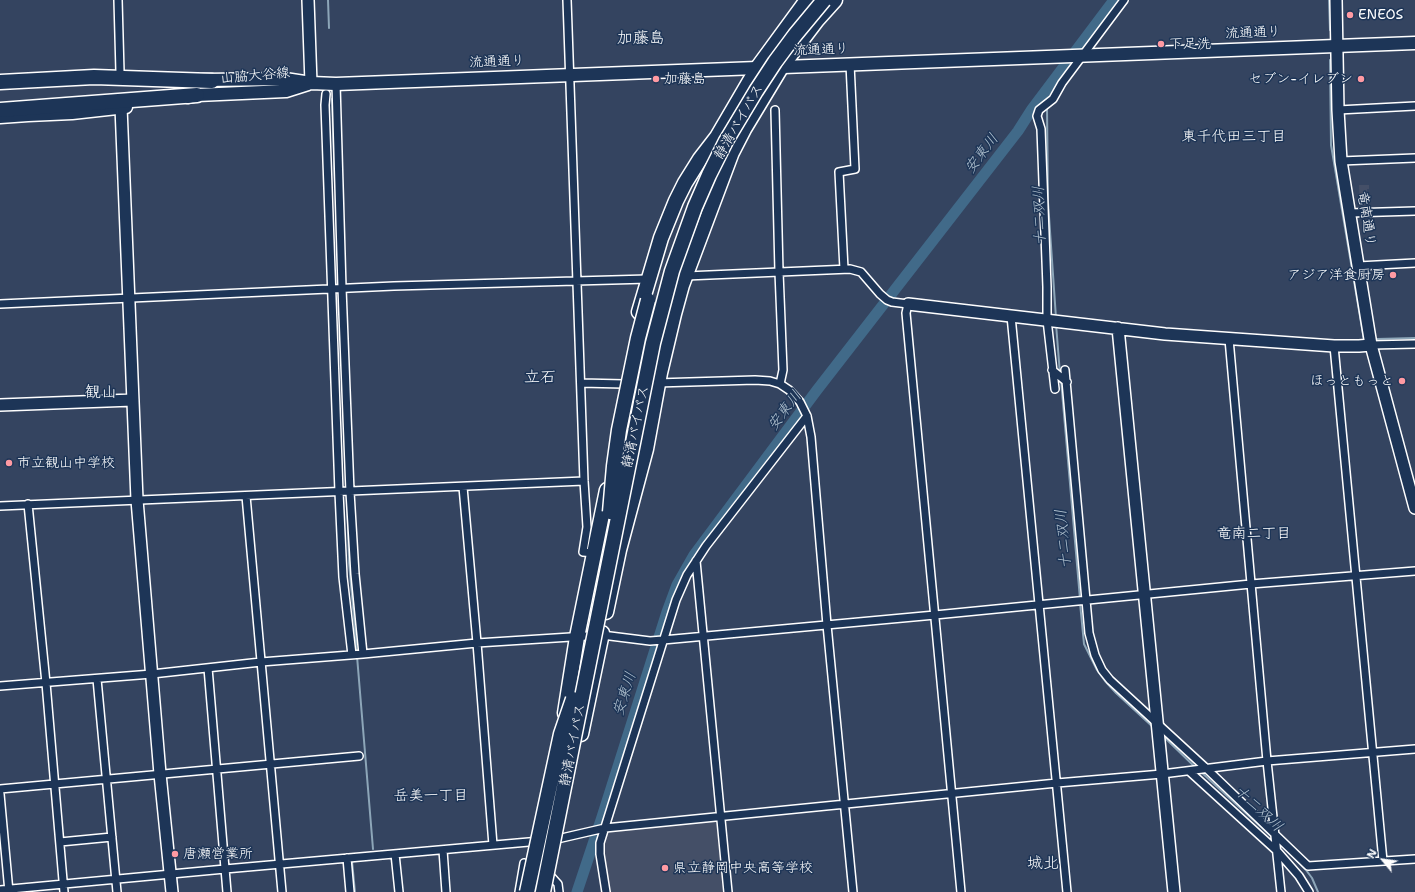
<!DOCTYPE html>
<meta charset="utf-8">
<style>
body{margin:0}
#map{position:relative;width:1415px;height:892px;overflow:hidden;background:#344460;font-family:"Shantell Sans",sans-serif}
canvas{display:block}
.north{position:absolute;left:1363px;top:840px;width:40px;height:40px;-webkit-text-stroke:3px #1d3557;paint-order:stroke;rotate:299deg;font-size:11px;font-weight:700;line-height:16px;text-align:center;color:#fff}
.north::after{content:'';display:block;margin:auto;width:14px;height:18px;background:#fff;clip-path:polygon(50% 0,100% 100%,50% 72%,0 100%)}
</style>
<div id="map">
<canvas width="1415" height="892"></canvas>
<div class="north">N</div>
</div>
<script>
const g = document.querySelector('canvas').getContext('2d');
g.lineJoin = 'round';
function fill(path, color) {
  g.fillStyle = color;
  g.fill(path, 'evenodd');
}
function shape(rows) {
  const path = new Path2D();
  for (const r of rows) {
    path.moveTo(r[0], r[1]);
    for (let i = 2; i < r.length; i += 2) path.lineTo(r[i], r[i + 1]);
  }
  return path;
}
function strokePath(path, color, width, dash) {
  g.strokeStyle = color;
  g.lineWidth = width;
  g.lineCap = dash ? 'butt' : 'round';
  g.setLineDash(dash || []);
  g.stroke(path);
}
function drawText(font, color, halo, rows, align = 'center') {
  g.font = font + ' "Shantell Sans","Klee One",sans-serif';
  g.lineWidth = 3;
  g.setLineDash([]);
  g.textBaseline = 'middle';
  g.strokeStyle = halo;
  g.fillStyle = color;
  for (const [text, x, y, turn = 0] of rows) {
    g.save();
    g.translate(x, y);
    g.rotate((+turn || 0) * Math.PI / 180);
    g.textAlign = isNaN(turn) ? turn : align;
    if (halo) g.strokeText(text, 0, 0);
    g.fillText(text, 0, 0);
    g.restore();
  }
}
fill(shape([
 [1359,185,1369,185,1369,189,1367,189,1369,209,1360,209],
 [718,820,725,892,609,892,604,844,606,836,612,830]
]), '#444f67');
strokePath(shape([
 [328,0,329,28],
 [1329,0,1330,30],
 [1330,60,1331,145,1364,340],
 [1046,90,1046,102],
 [332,99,335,183],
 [1047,107,1048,202,1056,318],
 [1056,324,1060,374],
 [1377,339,1415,338],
 [1061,380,1080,599],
 [347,493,349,563,357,652],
 [1080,603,1084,644,1097,670,1105,681,1116,693,1154,728],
 [357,656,373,849],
 [1163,736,1196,768],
 [1200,771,1273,838],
 [1278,842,1306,870,1312,878,1318,892],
 [355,892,352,861,374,859]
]), '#8da6b8', 2);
strokePath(shape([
 [577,892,602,817,667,612,677,585,694,555,817,390,1018,131,1032,109,1114,0]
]), '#416a89', 11);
const street = shape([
 [118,0,120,72],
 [567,0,584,481,587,527,583,552,595,553],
 [336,84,342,288,350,492,355,574,363,654],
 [326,94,325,105,339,492,343,577,352,655],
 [775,110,779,272,783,370,780,384],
 [1338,110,1415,106],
 [1341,161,1415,158],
 [1350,213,1415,211],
 [1358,266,1415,263],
 [844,269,839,172,855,169,850,64],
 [686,276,850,269,861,272,880,294,887,300,892,302,908,304,906,313,961,892],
 [0,304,394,286,648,279],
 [1011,316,1067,892],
 [1229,339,1267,761,1281,892],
 [1371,345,1415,344],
 [1334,346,1383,861],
 [1052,370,1067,382],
 [1065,370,1089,633,1095,655,1102,670,1110,680,1208,770,1308,866,1415,859],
 [581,383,624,384,755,380,770,381,780,384,789,390,800,402,807,416,811,437,827,625,853,892],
 [1055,389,1047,320,1047,287,1041,129,1037,116,1039,110,1053,99,1062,83,1124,0],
 [463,487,477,643,493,845],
 [246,496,282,892],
 [28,504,46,683,64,892],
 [0,506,584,481],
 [696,561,728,892],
 [208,668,227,892],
 [97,679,117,892],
 [0,686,152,674,261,662,363,654,477,643,602,635,650,641,663,640,935,615,1251,584,1415,571],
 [1189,771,1278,852,1299,876,1309,892],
 [0,789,359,756],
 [0,794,9,892],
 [553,840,605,828,1057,783,1162,774,1267,761,1415,749],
 [60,842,112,837],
 [443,850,446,892],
 [395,854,399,892],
 [347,858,350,892],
 [549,874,558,884,559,892],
 [0,890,225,869,540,841],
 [519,892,524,863],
 [606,892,600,854,600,843,676,600,687,575,706,546,807,416]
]);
const secondary = shape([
 [308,0,311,83],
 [1336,0,1338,110,1341,161,1371,345,1415,508],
 [121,107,137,500,160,774,172,892],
 [908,304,1165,334,1334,346,1359,346,1371,345],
 [1118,328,1174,892],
 [0,405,133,400]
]);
const primary = shape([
 [203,80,285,79,311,83,336,84,1415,43],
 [188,97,197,95,286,91,308,84],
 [0,117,28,115,72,113,126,107]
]);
const highway = shape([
 [0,82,94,77,212,81],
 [0,110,197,95],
 [728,160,744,129,782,66,817,20,835,0],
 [639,312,661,238,676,201,685,183,700,159,717,137,758,67,807,0],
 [606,612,619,550,646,449,660,373,674,314,682,285,732,152],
 [565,713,577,637,607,490],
 [581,734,602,633]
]);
strokePath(street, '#fff', 10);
strokePath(secondary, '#fff', 14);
strokePath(primary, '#fff', 15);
strokePath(highway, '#fff', 17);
strokePath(street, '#1d3557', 7);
strokePath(secondary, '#1d3557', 11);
strokePath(primary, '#1d3557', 12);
strokePath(highway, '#1d3557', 14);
const highwayBridge = shape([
 [610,512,614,466,619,430,638,338,648,300],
 [527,892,561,734,573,699],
 [543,892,653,343,672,271,695,207,709,175,726,141,756,91,775,62,795,35,824,0]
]);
strokePath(highwayBridge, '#fff', 17, []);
strokePath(highwayBridge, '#1d3557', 14);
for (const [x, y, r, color] of [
 [1350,15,4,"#ff9aa2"],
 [1161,44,4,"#ff9aa2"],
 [656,79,4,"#ff9aa2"],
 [1361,79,4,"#ff9aa2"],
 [1393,275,4,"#ff9aa2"],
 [1402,381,4,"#ff9aa2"],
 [9,463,4,"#ff9aa2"],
 [175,854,4,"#ff9aa2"],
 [665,868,4,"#ff9aa2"]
]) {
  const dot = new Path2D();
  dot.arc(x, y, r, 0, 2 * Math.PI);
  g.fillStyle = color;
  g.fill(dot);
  strokePath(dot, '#1d3557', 1.5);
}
drawText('14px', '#fff', '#1d3557', [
 ["ENEOS",1358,15],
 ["下足洗",1169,44],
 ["加藤島",664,79],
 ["セブン-イレブン",1353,79,"right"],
 ["アジア洋食厨房",1385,275,"right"],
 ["ほっともっと",1394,381,"right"],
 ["市立観山中学校",17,463],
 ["唐瀬営業所",183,854],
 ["県立静岡中央高等学校",673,868]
], 'left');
drawText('14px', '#fff', '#1d3557', [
 ["流通通り",1253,33,-2],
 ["流通通り",821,50,-2],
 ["流通通り",497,62,-2],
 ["山脇大谷線",255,76,-5],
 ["静清バイパス",739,122,-60],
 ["竜南通り",1366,219,81],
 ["静清バイパス",636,427,-78],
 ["静清バイパス",573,745,-79]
]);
drawText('15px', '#fff', '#1d3557', [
 ["東千代田三丁目",1234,137],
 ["竜南二丁目",1254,534],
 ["岳美一丁目",431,796]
]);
drawText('italic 15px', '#b3c3d0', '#1d3557', [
 ["安東川",982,154,-53],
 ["十二双川",1040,216,-92],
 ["安東川",785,411,-53],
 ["十二双川",1064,539,-95],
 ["安東川",625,694,-72],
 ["十二双川",1258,809,43]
]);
drawText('16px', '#fff', '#1d3557', [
 ["加藤島",641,39],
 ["立石",540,378],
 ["観山",101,393],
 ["城北",1043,864]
]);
</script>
